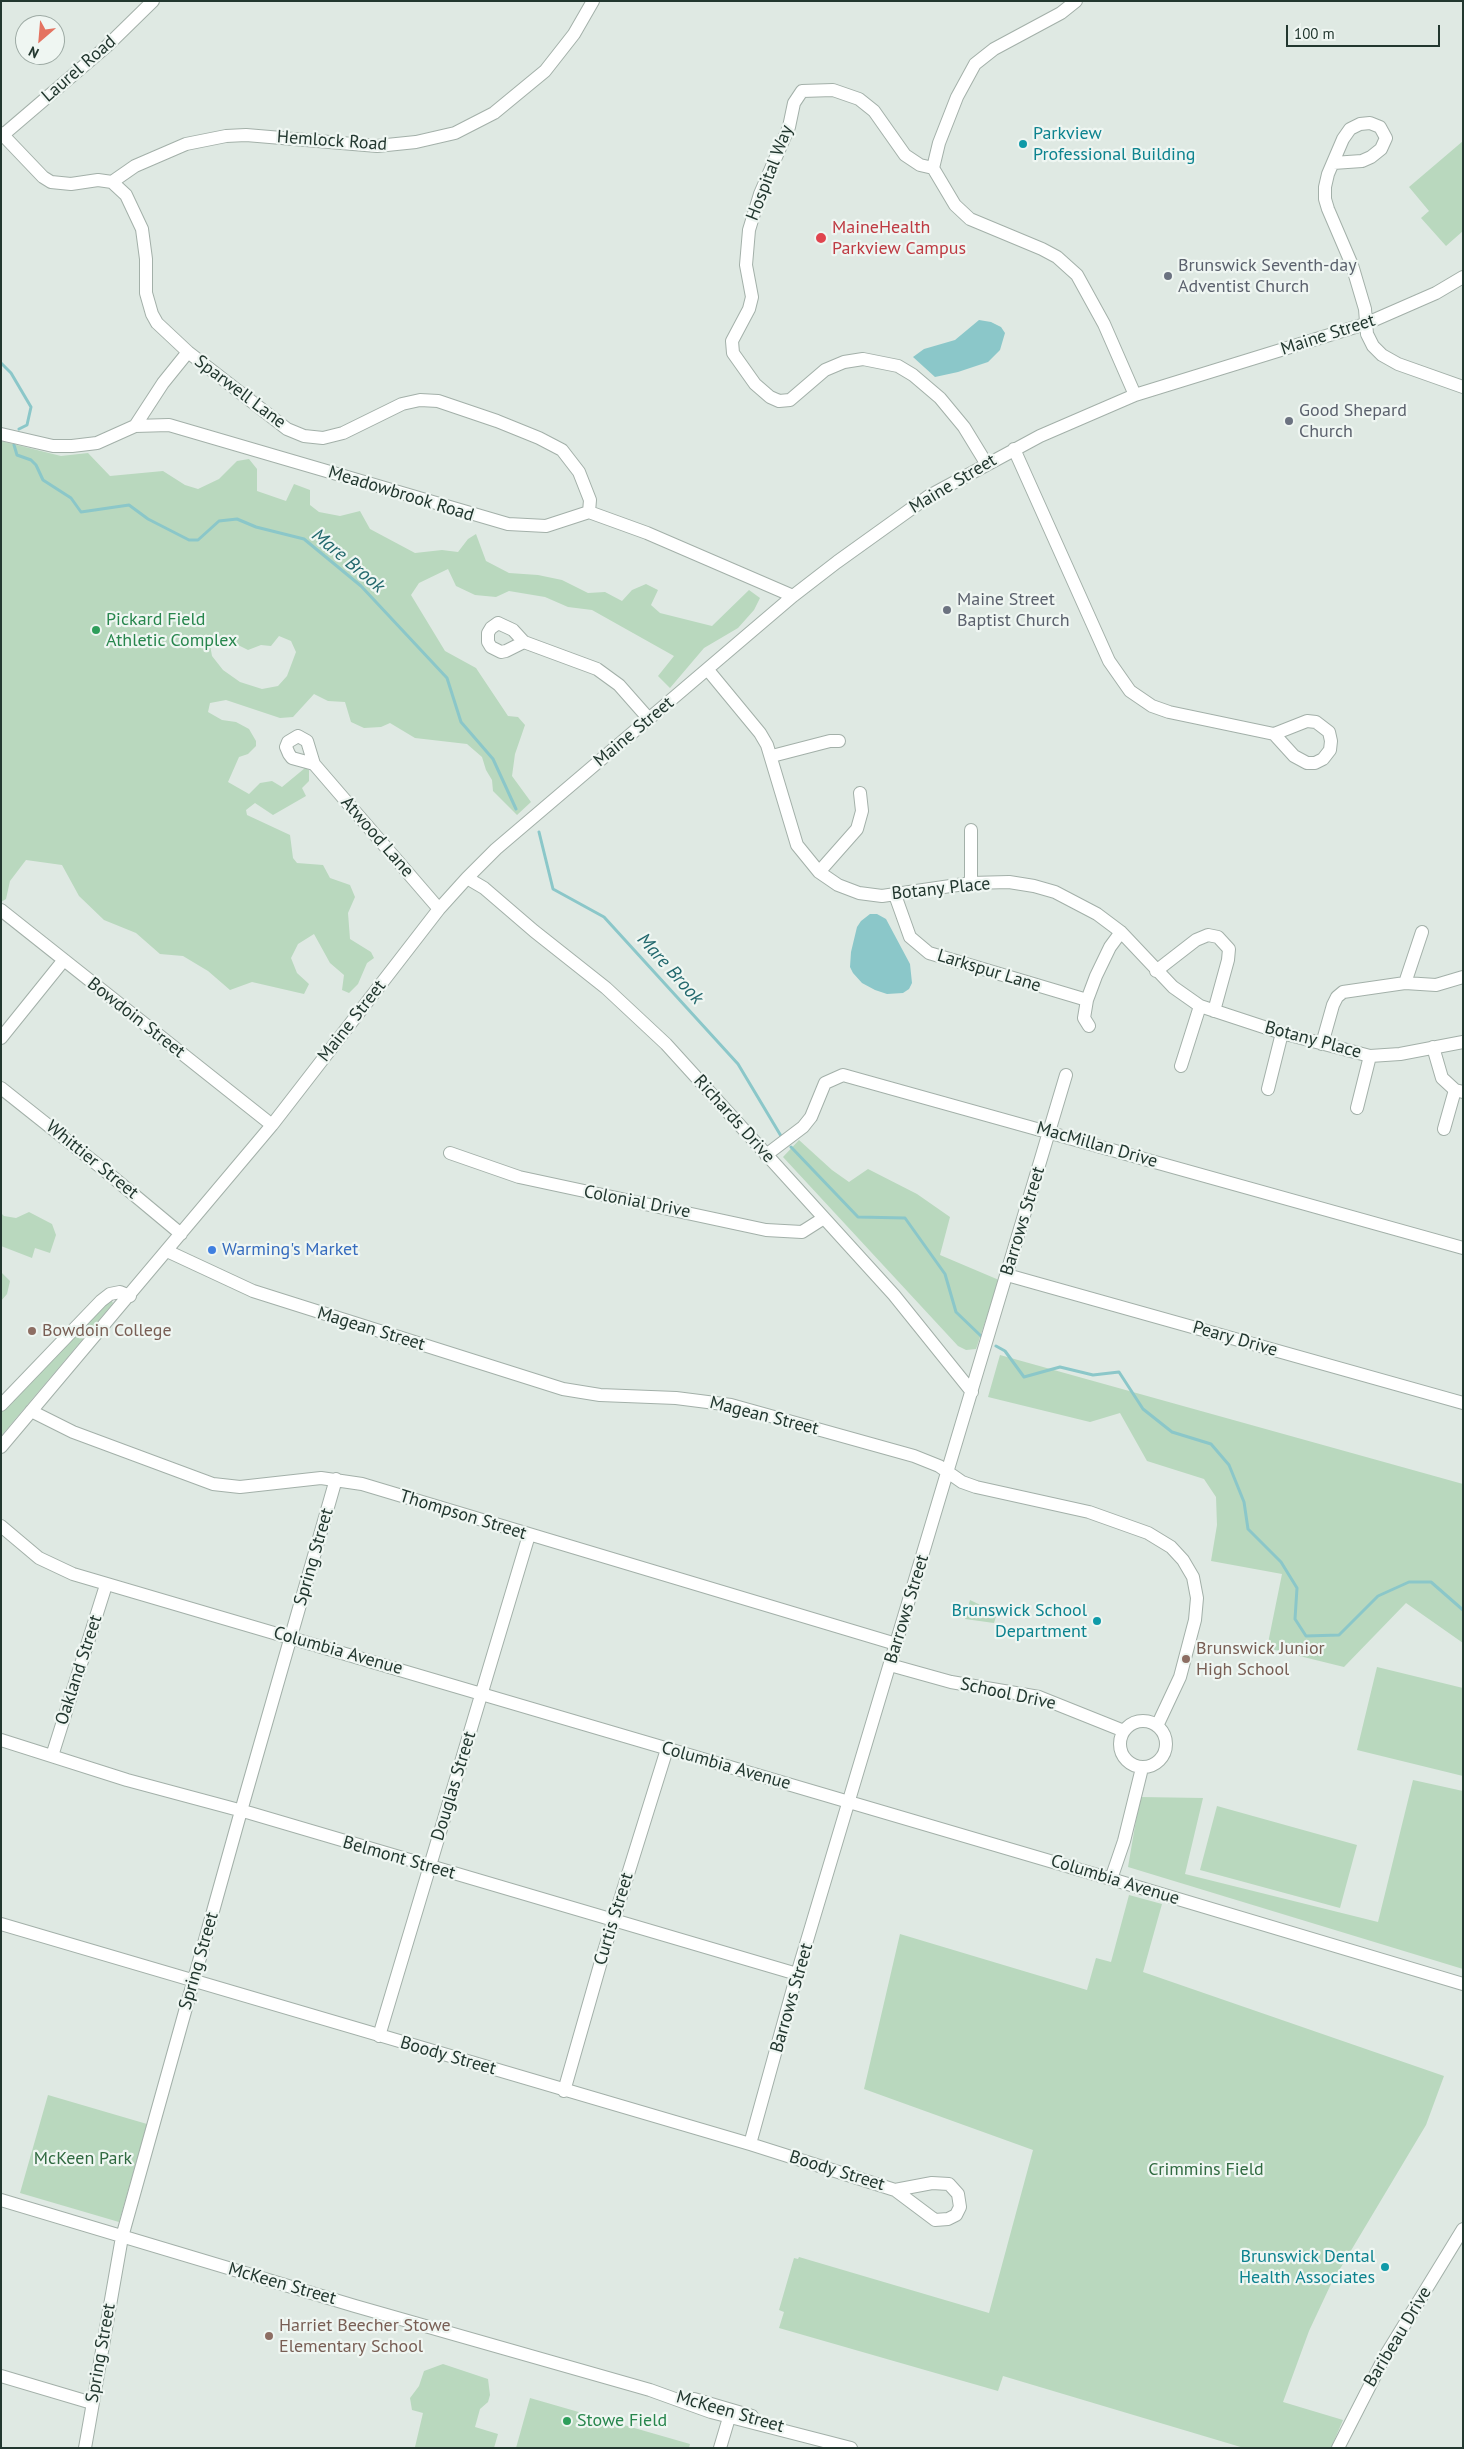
<!DOCTYPE html>
<style>
body{margin:0}
#map{position:relative;width:1464px;height:2449px;overflow:hidden;background:#dfe9e3;font-family:"PT Sans",sans-serif}
canvas{display:block}
.frame{position:absolute;inset:0;border:2px solid #22372f;pointer-events:none}
.north{position:absolute;left:15px;top:15px;width:50px;height:50px;box-sizing:border-box;background:#eff6f2;border:1px solid #9daaa4;border-radius:50%;rotate:207deg;font-size:14px;font-weight:700;line-height:20px;text-align:center;color:#22372f}
.north::after{content:'';display:block;margin:auto;width:18px;height:22px;background:#e47361;clip-path:polygon(50% 0,100% 100%,50% 72%,0 100%)}
.scale{position:absolute;left:1286px;top:25px;width:154px;height:22px;box-sizing:border-box;border:2px solid #22372f;border-top:0;padding-left:6px;font-size:15px;line-height:18px;white-space:nowrap;color:#22372f;-webkit-text-stroke:4px #eff6f2;paint-order:stroke}
</style>
<div id="map">
<canvas width="1464" height="2449"></canvas>
<div class="frame"></div>
<div class="north">N</div>
<div class="scale">100 m</div>
</div>
<script>
const g = document.querySelector('canvas').getContext('2d');
g.lineJoin = 'round';
function fill(path, color) {
  g.fillStyle = color;
  g.fill(path, 'evenodd');
}
function shape(rows) {
  const path = new Path2D();
  for (const r of rows) {
    if (r.length === 3) {
      path.moveTo(r[0] + r[2], r[1]);
      path.arc(r[0], r[1], r[2], 0, 2 * Math.PI);
      continue;
    }
    path.moveTo(r[0], r[1]);
    for (let i = 2; i < r.length; i += 2) path.lineTo(r[i], r[i + 1]);
  }
  return path;
}
function strokePath(path, color, width, dash) {
  g.strokeStyle = color;
  g.lineWidth = width;
  g.lineCap = dash ? 'butt' : 'round';
  g.setLineDash(dash || []);
  g.stroke(path);
}
function drawText(font, color, halo, rows, align = 'center') {
  g.font = font + ' "PT Sans",sans-serif';
  g.lineWidth = 4.5;
  g.setLineDash([]);
  g.textBaseline = 'middle';
  g.strokeStyle = halo;
  g.fillStyle = color;
  for (const [text, x, y, turn = 0] of rows) {
    g.save();
    g.translate(x, y);
    g.rotate((+turn || 0) * Math.PI / 180);
    g.textAlign = isNaN(turn) ? turn : align;
    if (halo) g.strokeText(text, 0, 0);
    g.fillText(text, 0, 0);
    g.restore();
  }
}
fill(shape([
 [1463,141,1463,231,1446,246,1421,218,1429,211,1409,187],
 [1,441,61,456,88,453,110,476,163,471,185,485,198,489,219,479,237,461,249,459,257,469,257,491,286,501,294,484,310,490,310,505,319,512,340,516,360,511,370,529,415,553,442,550,458,552,468,539,476,534,486,561,509,573,538,575,562,580,588,593,605,592,622,601,632,590,646,584,658,590,651,605,660,613,712,626,749,590,760,598,754,610,738,628,704,648,670,688,658,676,674,656,592,610,568,607,545,597,509,591,496,597,475,595,456,586,448,569,419,583,411,595,445,651,476,668,508,716,518,717,525,725,515,754,512,776,531,802,517,815,493,791,492,780,486,770,482,757,467,744,415,738,390,723,381,727,364,728,351,722,345,702,328,701,314,694,293,717,280,718,226,700,210,703,208,712,222,720,236,722,249,729,256,741,256,746,248,754,239,757,228,782,249,794,260,783,272,781,282,787,305,768,309,770,309,781,302,788,306,796,273,815,255,803,246,810,247,815,290,835,293,858,297,863,323,865,330,878,350,885,355,897,348,913,350,939,371,952,374,958,367,963,358,984,349,993,342,990,344,975,330,963,314,934,298,944,291,958,297,973,309,984,304,994,252,982,230,990,208,971,183,956,160,954,136,933,104,920,79,896,62,865,26,860,10,881,6,899,1,902],
 [279,636,291,641,296,652,287,676,278,686,262,689,240,682,223,670,212,656,210,645,214,638,232,642,248,650,261,645,271,646],
 [799,1140,832,1170,849,1182,868,1169,917,1194,950,1217,940,1255,999,1280,976,1349,966,1350,958,1346,783,1157],
 [29,1212,52,1224,56,1235,50,1253,35,1248,32,1258,1,1246,1,1213,4,1216,16,1218],
 [1,1272,10,1281,7,1294,1,1301],
 [111,1300,113,1303,109,1308,1,1436,1,1412],
 [1000,1355,1463,1484,1463,1643,1406,1603,1344,1667,1267,1648,1282,1574,1211,1561,1217,1525,1216,1497,1204,1479,1147,1461,1120,1413,1090,1422,988,1397],
 [970,1600,997,1613,994,1623,965,1619],
 [1377,1667,1463,1688,1463,1776,1357,1750],
 [1413,1780,1463,1791,1463,1969,1128,1867,1140,1797,1203,1798,1185,1874,1378,1922],
 [1217,1806,1357,1845,1340,1908,1200,1870],
 [1129,1895,1162,1904,1143,1972,1444,2076,1426,2125,1331,2284,1309,2331,1283,2402,1343,2420,1331,2448,1244,2448,1003,2376,998,2391,779,2328,784,2312,779,2310,794,2258,798,2259,799,2257,989,2313,1033,2150,864,2089,900,1934,1087,1990,1096,1958,1111,1962],
 [48,2095,147,2124,119,2222,20,2193],
 [443,2364,488,2379,490,2395,488,2402,480,2409,475,2427,498,2434,494,2448,415,2447,423,2413,412,2410,410,2398,419,2386,424,2371],
 [530,2398,690,2444,689,2448,516,2448]
]), '#b9d8be');
fill(shape([
 [979,320,991,322,1001,327,1005,333,1000,350,988,362,958,372,935,377,913,357,924,349,955,340],
 [870,914,877,914,886,919,910,964,912,983,909,989,903,993,887,994,875,990,862,983,853,973,850,967,851,952,857,927,861,921]
]), '#8bc7c9');
strokePath(shape([
 [1,363,11,373,31,407,27,425,19,429],
 [14,445,17,455,31,460,36,465,43,480,71,498,81,512,129,505,148,519,189,540,198,540,219,521,237,519,256,527,304,539,361,586,447,678,461,722,493,759,516,809],
 [539,832,553,889,604,917,738,1064,781,1136],
 [791,1147,858,1217,905,1218,945,1274,956,1312,981,1336],
 [996,1346,1005,1351,1024,1377,1060,1367,1093,1375,1119,1372,1143,1409,1172,1432,1211,1444,1229,1465,1244,1502,1248,1529,1281,1562,1297,1588,1295,1619,1306,1636,1339,1635,1378,1596,1409,1582,1431,1582,1463,1610]
]), '#8bc7c9', 3);
const minor = shape([
 [1076,1,1061,13,994,49,975,64,957,97,939,143,933,168,955,205,970,219,1042,249,1057,257,1077,275,1104,324,1135,395],
 [1,133,43,177,51,182,71,184,98,180,112,182,126,195,142,229,146,259,146,293,152,314,157,323,188,352,287,429,304,436,323,438,343,433,402,404,420,400,438,401,497,421,539,438,562,450,579,472,590,500,589,512],
 [3,135,107,46,153,1],
 [1333,163,1362,161,1371,157,1381,149,1386,138,1380,127,1370,123,1360,124,1350,129,1343,139,1328,174,1325,187,1325,199,1328,209,1352,265,1365,309,1367,334,1373,346,1382,355,1398,364,1463,387],
 [933,168,920,165,905,155,874,111,859,99,833,90,802,91,794,103,789,127,760,194,749,230,746,265,752,297,749,309,732,341,733,353,755,384,770,397,779,401,790,400,825,370,844,362,863,359,898,366,913,375,940,398,964,427,986,463],
 [112,182,135,166,186,144,226,136,246,135,377,146,416,142,455,133,494,113,545,71,574,34,593,1],
 [135,426,163,383,188,352],
 [1,434,53,446,72,446,97,443,135,426,169,425,508,524,546,526,589,512,647,533,793,596],
 [1014,449,1109,661,1130,691,1152,706,1169,712,1274,734,1307,721,1316,722,1329,732,1331,741,1330,750,1323,759,1315,763,1307,763,1294,756,1274,734],
 [498,623,513,630,524,642,506,651,501,652,491,647,488,642,488,633,491,628,498,623],
 [524,642,597,669,619,685,649,719],
 [708,670,760,733,767,745,797,845,819,872,838,885,859,893,882,896,971,883,1009,882,1034,886,1055,892,1097,914,1121,932,1173,987,1200,1006,1282,1033,1370,1056,1400,1054,1463,1042],
 [298,736,307,741,314,764,292,758,289,754,286,747,288,742,298,736],
 [772,756,830,741,839,741],
 [314,764,439,909],
 [819,872,857,829,862,811,860,793],
 [467,878,484,888,534,931,606,988,666,1044,894,1295,972,1392],
 [971,883,971,830],
 [895,895,910,937,929,953,1087,1000],
 [1,910,272,1125],
 [1156,971,1196,940,1208,935,1218,937,1229,949,1228,960,1214,1011],
 [1405,983,1422,932],
 [1089,1026,1084,1018,1087,1000,1096,976,1110,947,1121,932],
 [1,1038,63,961],
 [1322,1044,1333,1005,1337,997,1343,992,1405,983,1436,985,1463,977],
 [1433,1047,1442,1078,1455,1090,1463,1092],
 [1181,1066,1200,1006],
 [1,1088,103,1169,181,1234],
 [1268,1089,1282,1033],
 [1357,1108,1370,1056],
 [1444,1129,1455,1090],
 [450,1153,519,1177,766,1230,802,1232,824,1218],
 [766,1155,803,1127,811,1117,825,1083,843,1075,1463,1248],
 [167,1251,253,1291,563,1389,600,1395,676,1398,731,1405,914,1456,939,1466,962,1482,976,1487,1089,1512,1148,1533,1171,1547,1183,1560,1193,1577,1197,1598,1195,1620,1180,1677,1157,1726],
 [1007,1275,1463,1403],
 [1,1405,101,1301,110,1294,120,1292,130,1296],
 [31,1411,73,1432,213,1484,240,1487,321,1478,362,1484,896,1644],
 [1,1447,272,1125,439,909,467,878,496,849,793,596,837,562,929,496,1040,436,1135,395,1365,324,1436,293,1463,277],
 [1,1526,39,1558,73,1574,1111,1879,1463,1984],
 [890,1665,951,1682,1039,1697,1124,1731],
 [1143,1744,23],
 [1,1740,127,1780,250,1813,797,1974],
 [52,1756,106,1585],
 [1111,1879,1124,1841,1142,1768],
 [1,1924,750,2144,895,2190,935,2220,948,2219,956,2215,960,2207,958,2194,949,2184,932,2183,895,2190],
 [379,2036,529,1535],
 [564,2091,604,1951,667,1749],
 [750,2144,797,1974,1066,1075],
 [1,2200,355,2306,650,2390,711,2412,851,2448],
 [1,2376,92,2403],
 [694,2399,752,2416],
 [85,2448,122,2237,241,1811,336,1479],
 [720,2448,731,2411],
 [1338,2448,1384,2358,1463,2229]
]);
strokePath(minor, '#a3b0a9', 14);
strokePath(minor, '#fff', 12);
for (const [x, y, r, color] of [
 [1023,144,5,"#0f9aa8"],
 [821,238,6,"#e0444e"],
 [1168,276,5,"#6b7280"],
 [1289,421,5,"#6b7280"],
 [947,610,5,"#6b7280"],
 [96,630,5,"#2e9e5b"],
 [212,1250,5,"#3f7fe0"],
 [32,1331,5,"#8d6e63"],
 [1097,1621,5,"#0f9aa8"],
 [1186,1659,5,"#8d6e63"],
 [1385,2267,5,"#0f9aa8"],
 [269,2336,5,"#8d6e63"],
 [567,2421,5,"#2e9e5b"]
]) {
  const dot = new Path2D();
  dot.arc(x, y, r, 0, 2 * Math.PI);
  g.fillStyle = color;
  g.fill(dot);
  strokePath(dot, '#eff6f2', 2);
}
drawText('18px', '#22372f', '#eff6f2', [
 ["Laurel Road",79,69,-41],
 ["Hemlock Road",332,141,4],
 ["Hospital Way",770,173,-69],
 ["Maine Street",1328,335,-18],
 ["Sparwell Lane",240,392,37],
 ["Maine Street",953,484,-31],
 ["Meadowbrook Road",401,494,17],
 ["Maine Street",634,732,-40],
 ["Atwood Lane",377,837,49],
 ["Botany Place",941,889,-6],
 ["Larkspur Lane",989,971,17],
 ["Bowdoin Street",136,1018,38],
 ["Maine Street",352,1021,-52],
 ["Botany Place",1313,1040,15],
 ["Richards Drive",734,1119,48],
 ["MacMillan Drive",1097,1145,16],
 ["Whittier Street",92,1160,39],
 ["Colonial Drive",637,1202,11],
 ["Barrows Street",1023,1221,-73],
 ["Magean Street",371,1329,17],
 ["Peary Drive",1235,1339,16],
 ["Magean Street",764,1416,14],
 ["Thompson Street",463,1515,17],
 ["Spring Street",314,1557,-74],
 ["Barrows Street",907,1609,-73],
 ["Columbia Avenue",338,1651,16],
 ["Oakland Street",79,1670,-72],
 ["School Drive",1008,1694,12],
 ["Columbia Avenue",726,1766,16],
 ["Douglas Street",454,1786,-73],
 ["Belmont Street",399,1858,16],
 ["Columbia Avenue",1115,1880,17],
 ["Curtis Street",614,1919,-73],
 ["Spring Street",199,1961,-74],
 ["Barrows Street",792,1998,-74],
 ["Boody Street",448,2056,16],
 ["Boody Street",837,2171,17],
 ["McKeen Street",282,2284,16],
 ["Baribeau Drive",1398,2337,-59],
 ["Spring Street",101,2353,-80],
 ["McKeen Street",730,2412,16]
]);
drawText('18px', '#0d838f', '#eff6f2', [
 ["Parkview",1033,134,"left"],
 ["Professional Building",1033,155,"left"],
 ["Brunswick School",1087,1611],
 ["Department",1087,1632],
 ["Brunswick Dental",1375,2257],
 ["Health Associates",1375,2278]
], 'right');
drawText('18px', '#be3a42', '#eff6f2', [
 ["MaineHealth",832,228],
 ["Parkview Campus",832,249]
], 'left');
drawText('18px', '#5b616d', '#eff6f2', [
 ["Brunswick Seventh-day",1178,266],
 ["Adventist Church",1178,287],
 ["Good Shepard",1299,411],
 ["Church",1299,432],
 ["Maine Street",957,600],
 ["Baptist Church",957,621]
], 'left');
drawText('18px', '#27864d', '#eff6f2', [
 ["Pickard Field",106,620],
 ["Athletic Complex",106,641],
 ["Stowe Field",577,2421]
], 'left');
drawText('18px', '#366cbe', '#eff6f2', [
 ["Warming's Market",222,1250]
], 'left');
drawText('18px', '#785e54', '#eff6f2', [
 ["Bowdoin College",42,1331],
 ["Brunswick Junior",1196,1649],
 ["High School",1196,1670],
 ["Harriet Beecher Stowe",279,2326],
 ["Elementary School",279,2347]
], 'left');
drawText('18px', '#306a40', '#eff6f2', [
 ["McKeen Park",83,2159],
 ["Crimmins Field",1206,2170]
]);
drawText('italic 19px', '#22686d', '#eff6f2', [
 ["Mare Brook",348,561,40],
 ["Mare Brook",670,969,48]
]);
</script>
